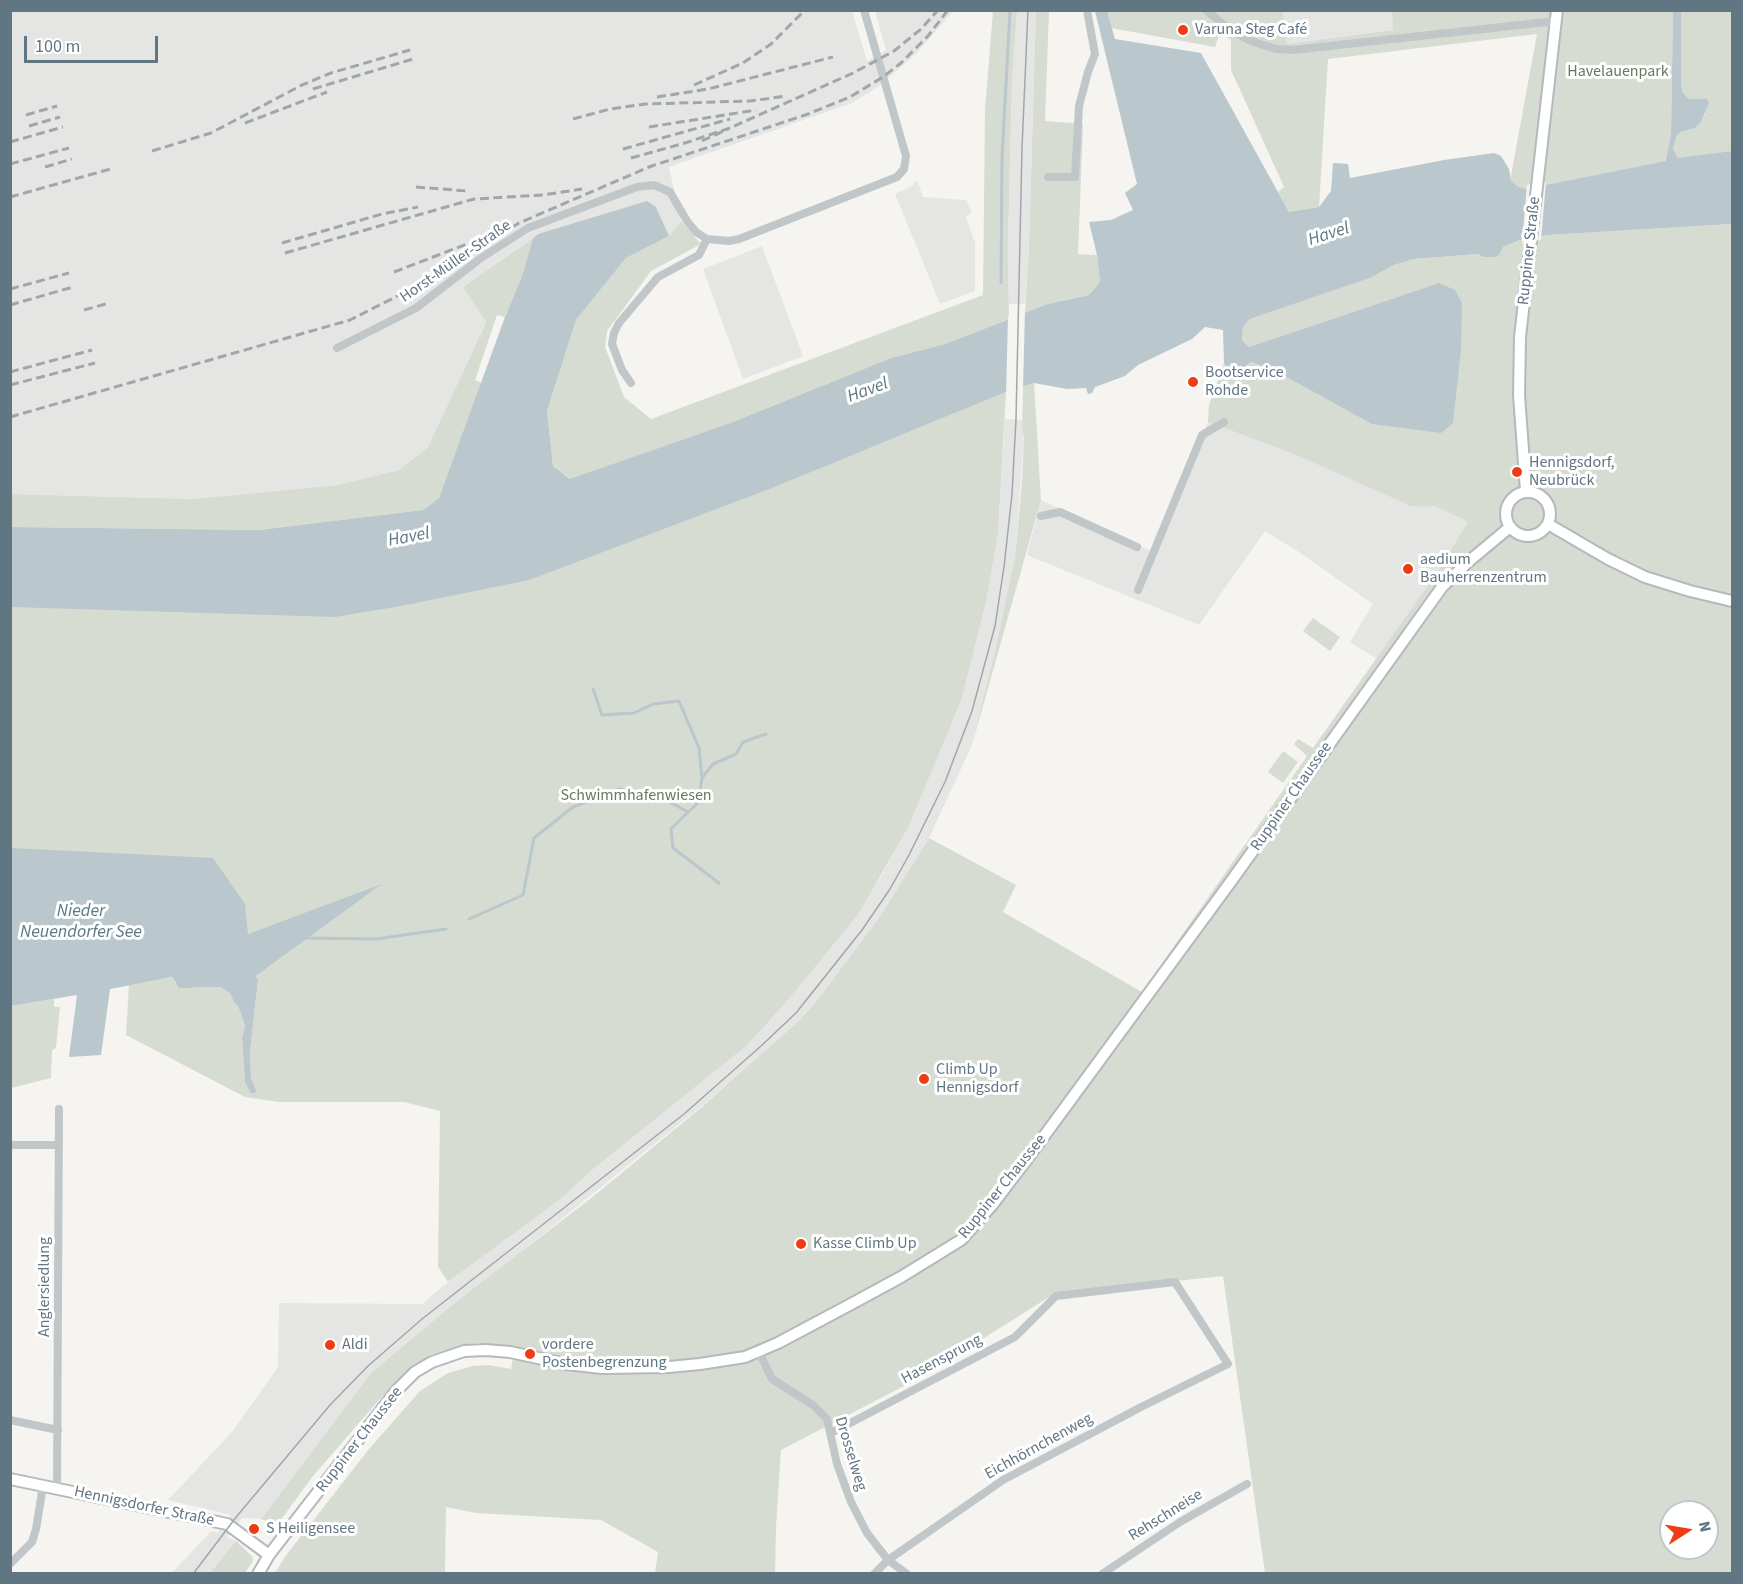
<!DOCTYPE html>
<meta charset="utf-8">
<style>
body{margin:0}
#map{position:relative;width:1743px;height:1584px;overflow:hidden;background:#f5f4f0;font-family:"Source Sans 3",sans-serif}
canvas{display:block}
.frame{position:absolute;inset:0;border:12px solid #617683;pointer-events:none}
.north{position:absolute;left:1659px;top:1500px;width:60px;height:60px;box-sizing:border-box;background:#fff;border:2px solid #c0c8cd;border-radius:50%;rotate:78deg;font-size:16px;font-weight:700;line-height:24px;text-align:center;color:#617683}
.north::after{content:'';display:block;margin:auto;width:21px;height:27px;background:#ef3c15;clip-path:polygon(50% 0,100% 100%,50% 72%,0 100%)}
.scale{position:absolute;left:24px;top:36px;width:134px;height:27px;box-sizing:border-box;border:3px solid #617683;border-top:0;padding-left:8px;font-size:18px;line-height:21px;white-space:nowrap;color:#617683;-webkit-text-stroke:4px #fff;paint-order:stroke}
</style>
<div id="map">
<canvas width="1743" height="1584"></canvas>
<div class="frame"></div>
<div class="north">N</div>
<div class="scale">100 m</div>
</div>
<script>
const g = document.querySelector('canvas').getContext('2d');
g.lineJoin = 'round';
function fill(path, color) {
  g.fillStyle = color;
  g.fill(path, 'evenodd');
}
function shape(rows) {
  const path = new Path2D();
  for (const r of rows) {
    if (r.length === 3) {
      path.moveTo(r[0] + r[2], r[1]);
      path.arc(r[0], r[1], r[2], 0, 2 * Math.PI);
      continue;
    }
    path.moveTo(r[0], r[1]);
    for (let i = 2; i < r.length; i += 2) path.lineTo(r[i], r[i + 1]);
  }
  return path;
}
function strokePath(path, color, width, dash) {
  g.strokeStyle = color;
  g.lineWidth = width;
  g.lineCap = dash ? 'butt' : 'round';
  g.setLineDash(dash || []);
  g.stroke(path);
}
function drawText(font, color, halo, rows, align = 'center') {
  g.font = font + ' "Source Sans 3",sans-serif';
  g.lineWidth = 6;
  g.setLineDash([]);
  g.textBaseline = 'middle';
  g.strokeStyle = halo;
  g.fillStyle = color;
  for (const [text, x, y, turn = 0] of rows) {
    g.save();
    g.translate(x, y);
    g.rotate((+turn || 0) * Math.PI / 180);
    g.textAlign = isNaN(turn) ? turn : align;
    if (halo) g.strokeText(text, 0, 0);
    g.fillText(text, 0, 0);
    g.restore();
  }
}
fill(shape([
 [11,11,852,11,867,61,886,50,875,11,953,11,916,54,875,89,852,103,669,167,681,221,669,236,656,207,538,234,463,287,486,321,428,447,399,470,338,485,193,499,11,494],
 [1017,11,1036,11,1029,245,1025,304,1009,304,1008,243,1012,80],
 [1283,11,1392,11,1394,30,1287,44],
 [917,180,923,197,966,200,972,212,966,217,975,243,975,291,940,304,895,194,913,185],
 [762,246,803,356,743,379,703,269],
 [1005,419,1022,420,1022,433,1024,434,1015,557,995,651,972,745,929,838,881,915,816,1002,799,1021,740,1075,371,1373,261,1519,242,1518,227,1537,236,1541,210,1573,172,1573,211,1531,217,1533,231,1515,168,1500,232,1432,278,1367,279,1303,422,1304,448,1282,562,1198,591,1171,724,1063,758,1032,788,1000,851,920,880,878,909,826,961,701,986,602,998,534],
 [1208,422,1294,454,1426,507,1435,506,1468,522,1436,574,1377,659,1350,642,1373,604,1296,550,1265,531,1199,625,1027,555,1041,500,1151,551]
]), '#e5e6e4');
fill(shape([
 [993,11,1017,11,1012,80,1008,243,1009,319,945,344,891,358,733,422,571,479,553,466,547,411,576,320,626,258,669,236,681,221,701,244,651,271,607,331,605,347,624,397,651,419,983,295,985,110],
 [1036,11,1049,11,1045,121,1083,124,1078,254,1097,255,1100,282,1089,295,1048,304,1025,314,1029,245],
 [1107,11,1283,11,1287,44,1393,30,1392,11,1673,11,1671,134,1667,161,1525,189,1517,186,1510,181,1537,34,1328,59,1319,207,1289,212,1278,192,1284,187,1231,70,1231,40,1220,33,1215,47,1111,28],
 [1681,11,1732,11,1732,151,1686,158,1678,158,1675,154,1673,149,1676,137,1681,132,1695,128,1701,122,1705,114,1707,99,1689,99,1683,93,1681,84],
 [1732,224,1732,1573,1265,1573,1223,1276,1054,1294,925,1375,781,1450,776,1526,775,1573,655,1573,658,1552,601,1520,476,1513,446,1507,445,1573,275,1573,287,1554,369,1449,420,1391,448,1373,473,1366,489,1365,511,1369,515,1348,477,1343,462,1345,430,1355,401,1377,379,1400,313,1476,277,1525,261,1519,371,1373,460,1299,595,1195,703,1106,799,1021,816,1002,881,915,929,838,1016,885,1003,912,1142,992,1307,756,1294,744,1298,739,1313,748,1436,574,1468,522,1435,506,1426,507,1411,506,1294,454,1208,422,1209,405,1224,363,1231,372,1240,371,1251,362,1276,371,1439,283,1249,347,1242,340,1243,327,1250,319,1370,278,1394,265,1414,259,1478,254,1483,257,1495,257,1503,247,1520,240,1548,235],
 [1671,1512,1707,1512,1707,1548,1671,1548],
 [533,238,522,276,505,317,497,315,475,380,482,383,439,498,423,510,259,530,11,527,11,494,193,499,338,485,399,470,428,447,486,322,463,287],
 [1034,383,1041,500,972,745,995,651,1015,557,1022,482,1024,434,1022,433,1023,387],
 [1006,392,998,534,986,602,961,701,909,826,859,913,788,1000,747,1045,591,1171,562,1198,448,1282,438,1267,440,1111,404,1102,279,1102,245,1097,126,1035,129,985,172,977,175,983,195,988,220,987,230,993,234,1002,238,1006,245,1025,242,1038,245,1082,256,1090,251,1078,250,1052,258,980,256,976,378,887,248,934,11,859,11,601,869,448],
 [1313,618,1340,637,1330,651,1303,631],
 [1283,751,1298,762,1283,783,1268,772],
 [54,999,54,1007,60,1007,56,1048,52,1050,51,1078,11,1088,11,1006],
 [236,1541,252,1556,253,1561,245,1573,210,1573]
]), '#d6dcd1');
fill(shape([
 [1095,11,1107,11,1115,39,1201,53,1289,212,1319,207,1331,191,1333,163,1348,164,1350,178,1444,160,1494,153,1501,156,1509,169,1511,181,1517,186,1525,189,1666,161,1671,134,1673,11,1681,11,1681,84,1683,93,1689,99,1707,99,1709,103,1701,122,1695,128,1681,132,1676,137,1673,149,1678,158,1732,151,1732,224,1548,235,1520,240,1503,247,1499,255,1495,257,1483,257,1478,254,1414,259,1394,265,1370,278,1250,319,1243,327,1242,340,1249,347,1439,283,1455,290,1462,303,1461,350,1453,423,1441,433,1372,424,1276,371,1251,362,1240,371,1231,372,1224,363,1223,330,1205,327,1192,339,1138,365,1125,376,1095,387,1092,393,1088,394,1086,388,1067,389,1034,383,1006,392,772,488,529,580,401,606,335,617,11,607,11,527,259,530,423,510,439,498,505,317,522,276,533,238,538,234,647,201,656,207,669,236,626,258,576,320,547,411,553,466,570,479,733,422,891,358,945,344,1048,304,1089,295,1100,282,1097,255,1089,222,1111,220,1133,210,1125,193,1137,184],
 [11,848,213,858,245,904,248,934,382,884,256,976,258,980,250,1052,251,1078,256,1090,255,1093,251,1093,245,1082,242,1038,245,1025,238,1006,234,1002,230,993,220,987,179,988,172,977,110,989,101,1055,69,1057,77,995,11,1006]
]), '#bac7cc');
fill(shape([
 [1546,182,1541,240,1522,243,1527,185],
 [1025,310,1023,390,1006,395,1008,316]
]), '#f5f4f0');
strokePath(shape([
 [1001,283,1002,158,1010,10],
 [702,778,713,764,736,754,743,742,766,734],
 [688,812,671,829,673,848,719,883],
 [469,919,523,895,534,838,573,807,619,789,655,794,688,812,698,803,702,778,699,748,679,701,653,704,634,713,602,715,593,689],
 [304,938,376,939,446,929]
]), '#bac7cc', 3);
const secondary = shape([
 [1526,491,1519,395,1520,337,1557,10],
 [1528,514,22],
 [1548,524,1608,559,1645,577,1690,591,1732,601],
 [10,1479,227,1524,269,1555],
 [258,1574,269,1555,396,1391,415,1372,432,1362,464,1351,486,1350,510,1352,566,1364,602,1368,669,1367,700,1364,745,1357,778,1343,853,1303,901,1277,961,1240,993,1204,1039,1143,1232,880,1442,587,1468,562,1510,527]
]);
strokePath(secondary, '#b3b9bd', 14);
strokePath(shape([
 [1206,10,1230,30,1251,41,1276,49,1293,50,1556,21],
 [1048,177,1075,177,1079,106,1088,72,1095,54,1087,10],
 [337,348,416,308,481,258,528,228,637,187,654,185,670,192,687,221,696,232,707,239],
 [631,383,622,370,612,344,614,333,619,323,658,277,699,255,707,239,729,241,739,239,897,177,904,169,906,156,864,10],
 [1041,516,1060,512,1137,547],
 [1138,590,1202,435,1224,422],
 [10,1145,59,1145],
 [759,1352,772,1379,813,1405,827,1419,837,1464,851,1502,867,1533,888,1560,907,1574],
 [10,1420,58,1430],
 [831,1433,1015,1337,1056,1296,1175,1282,1228,1364,1143,1406,1003,1480,888,1560,874,1574],
 [57,1488,59,1109],
 [10,1564,32,1542,36,1529,43,1486],
 [1102,1574,1180,1522,1247,1484]
]), '#c1c6c8', 8);
strokePath(secondary, '#fff', 10);
strokePath(shape([
 [193,1574,237,1516,330,1405,368,1366,422,1319,684,1114,761,1046,796,1013,862,930,890,889,909,855,945,782,972,711,995,626,1004,567,1012,494,1016,419,1022,148,1028,10]
]), '#9fa7ac', 1.5);
strokePath(shape([
 [694,85,743,63,771,44,805,10],
 [313,89,413,59],
 [657,97,708,89,833,57],
 [26,115,57,106],
 [573,119,610,109,646,104,750,101,787,96],
 [245,123,327,92],
 [29,126,60,117],
 [649,127,756,110],
 [702,141,730,128],
 [10,142,63,127],
 [623,149,730,119],
 [152,151,211,133,302,85,331,73,410,50],
 [631,158,685,143,730,128,853,73,894,51,921,29,938,10],
 [10,164,69,148],
 [45,167,72,159],
 [416,187,467,191],
 [10,197,114,168],
 [282,243,382,214,418,207],
 [285,253,474,199,543,195,582,189],
 [394,272,480,239],
 [10,289,69,273],
 [10,305,73,287],
 [84,310,109,303],
 [10,372,92,350],
 [10,385,95,363],
 [10,417,350,320,425,282,519,223,649,167,808,114,850,97,883,77,901,63,928,36,948,10]
]), '#9fa7ac', 3, [9, 4.5]);
for (const [x, y, r, color] of [
 [1183,30,6,"#ef3c15"],
 [1193,382,6,"#ef3c15"],
 [1517,472,6,"#ef3c15"],
 [1408,569,6,"#ef3c15"],
 [924,1079,6,"#ef3c15"],
 [801,1244,6,"#ef3c15"],
 [330,1345,6,"#ef3c15"],
 [530,1354,6,"#ef3c15"],
 [254,1529,6,"#ef3c15"]
]) {
  const dot = new Path2D();
  dot.arc(x, y, r, 0, 2 * Math.PI);
  g.fillStyle = color;
  g.fill(dot);
  strokePath(dot, '#fff', 2);
}
drawText('16px', '#617683', '#fff', [
 ["Varuna Steg Café",1195,30],
 ["Bootservice",1205,373],
 ["Rohde",1205,391],
 ["Hennigsdorf,",1529,463],
 ["Neubrück",1529,481],
 ["aedium",1420,560],
 ["Bauherrenzentrum",1420,578],
 ["Climb Up",936,1070],
 ["Hennigsdorf",936,1088],
 ["Kasse Climb Up",813,1244],
 ["Aldi",342,1345],
 ["vordere",542,1345],
 ["Postenbegrenzung",542,1363],
 ["S Heiligensee",266,1529]
], 'left');
drawText('16px', '#677a60', '#fff', [
 ["Havelauenpark",1618,72],
 ["Schwimmhafenwiesen",636,796]
]);
drawText('16px', '#617683', '#fff', [
 ["Ruppiner Straße",1530,251,-84],
 ["Horst-Müller-Straße",456,262,-35],
 ["Ruppiner Chaussee",1292,797,-55],
 ["Ruppiner Chaussee",1003,1187,-51],
 ["Anglersiedlung",45,1287,-90],
 ["Hasensprung",942,1360,-28],
 ["Ruppiner Chaussee",360,1440,-52],
 ["Eichhörnchenweg",1039,1447,-29],
 ["Drosselweg",850,1454,73],
 ["Hennigsdorfer Straße",144,1507,12],
 ["Rehschneise",1166,1516,-32]
]);
drawText('italic 18px', '#5c7981', '#fff', [
 ["Havel",1329,235,-18],
 ["Havel",868,391,-20],
 ["Havel",409,538,-11],
 ["Nieder",81,912],
 ["Neuendorfer See",81,933]
]);
</script>
